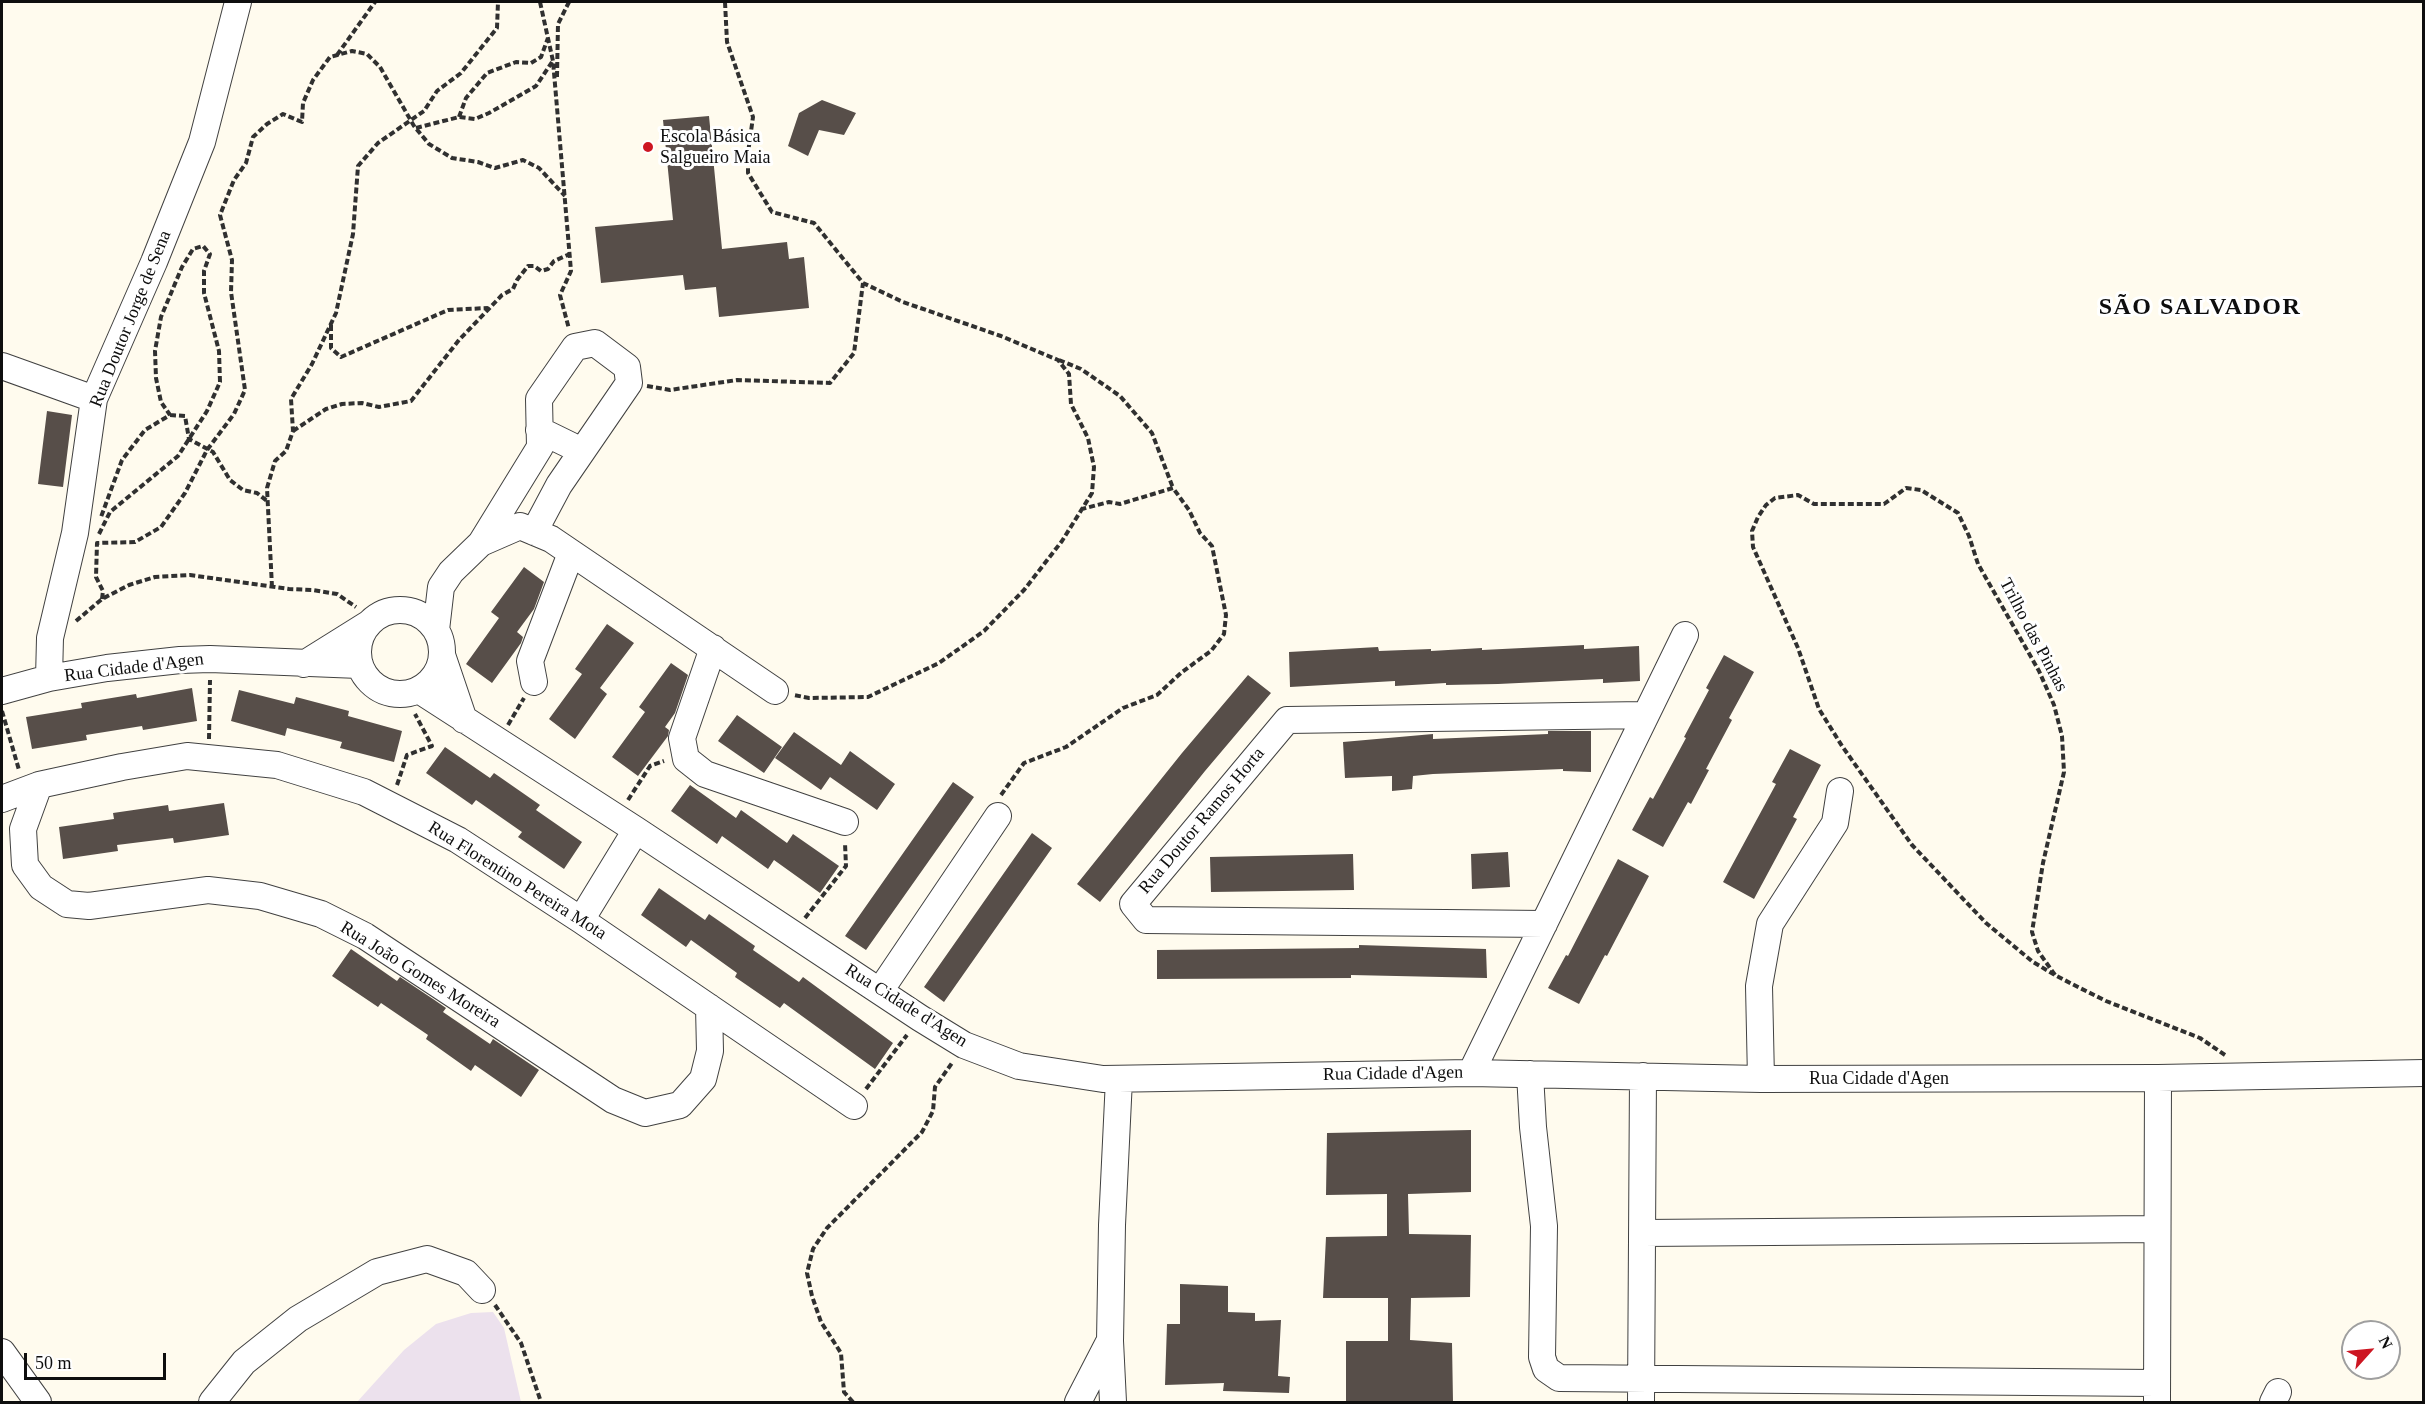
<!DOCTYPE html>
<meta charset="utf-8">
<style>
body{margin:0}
#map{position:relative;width:2425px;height:1404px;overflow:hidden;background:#fffbee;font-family:"Times New Roman",serif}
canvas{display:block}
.frame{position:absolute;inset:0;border:3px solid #0e0e0e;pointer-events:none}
.north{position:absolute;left:2341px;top:1320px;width:60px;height:60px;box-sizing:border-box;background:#fff;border:2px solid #9f9f9f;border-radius:50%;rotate:63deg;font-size:16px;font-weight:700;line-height:24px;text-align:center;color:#0e0e0e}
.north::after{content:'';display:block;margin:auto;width:21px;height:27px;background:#cd1622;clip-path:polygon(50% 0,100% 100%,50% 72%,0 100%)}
.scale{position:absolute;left:24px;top:1353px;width:142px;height:27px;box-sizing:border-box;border:3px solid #0e0e0e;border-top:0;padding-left:8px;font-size:18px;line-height:21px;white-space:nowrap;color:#0e0e0e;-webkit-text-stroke:4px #fff;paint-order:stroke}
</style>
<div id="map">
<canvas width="2425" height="1404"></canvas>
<div class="frame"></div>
<div class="north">N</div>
<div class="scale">50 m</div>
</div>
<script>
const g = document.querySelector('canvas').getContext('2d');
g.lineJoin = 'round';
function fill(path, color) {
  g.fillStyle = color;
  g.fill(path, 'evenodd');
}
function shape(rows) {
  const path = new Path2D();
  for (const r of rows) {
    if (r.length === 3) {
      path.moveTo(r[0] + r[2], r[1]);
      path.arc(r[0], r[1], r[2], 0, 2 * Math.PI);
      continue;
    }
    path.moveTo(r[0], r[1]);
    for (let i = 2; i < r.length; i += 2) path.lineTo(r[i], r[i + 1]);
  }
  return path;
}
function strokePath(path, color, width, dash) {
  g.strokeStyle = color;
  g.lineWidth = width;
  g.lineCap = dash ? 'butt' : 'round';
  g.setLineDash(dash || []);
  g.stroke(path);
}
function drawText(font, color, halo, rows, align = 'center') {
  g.font = font + ' "Times New Roman",serif';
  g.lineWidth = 6;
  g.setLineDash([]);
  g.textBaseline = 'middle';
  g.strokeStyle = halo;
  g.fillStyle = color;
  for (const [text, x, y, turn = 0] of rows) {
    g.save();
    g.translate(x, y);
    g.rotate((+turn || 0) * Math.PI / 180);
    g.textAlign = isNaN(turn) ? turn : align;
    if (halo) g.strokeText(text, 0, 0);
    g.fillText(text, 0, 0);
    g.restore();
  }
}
fill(shape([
 [493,1312,504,1328,521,1402,357,1402,404,1350,436,1324,471,1313]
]), '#ece1ed');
fill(shape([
 [822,100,856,113,844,135,819,130,808,156,788,146,799,113],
 [709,116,722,249,787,242,789,259,804,257,809,308,719,317,716,287,685,290,683,275,601,283,595,227,673,220,663,120],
 [47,411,72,415,63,487,38,484],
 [524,567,544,582,534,609,517,632,523,637,521,643,492,683,466,664,499,618,491,612],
 [607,624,634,643,600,688,607,694,575,739,549,719,582,674,575,669],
 [1584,645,1584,649,1639,646,1640,681,1603,683,1603,679,1498,684,1446,685,1446,683,1395,686,1395,681,1290,687,1289,652,1378,647,1379,651,1431,649,1431,651,1482,648,1482,650],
 [1724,655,1754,672,1729,718,1732,720,1706,769,1709,770,1691,804,1688,802,1663,847,1632,830,1650,797,1653,799,1686,738,1684,737,1709,690,1706,688],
 [671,663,688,675,675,713,665,727,669,730,668,736,638,776,612,757,645,712,639,707],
 [1248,675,1271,693,1205,771,1100,902,1077,884,1182,753],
 [192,688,197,721,143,730,142,726,86,735,87,740,32,749,26,717,82,708,81,703,136,694,137,698],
 [239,690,294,704,296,697,349,711,348,716,402,731,394,762,340,748,342,742,287,728,285,736,231,721],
 [737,715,782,747,764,773,718,741],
 [1548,731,1591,731,1591,772,1563,771,1563,769,1433,774,1413,776,1412,789,1392,791,1392,776,1345,778,1343,742,1433,734,1433,739,1548,734],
 [794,732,841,765,850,751,895,784,877,810,830,777,821,790,775,758],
 [445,747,490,778,494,773,540,805,536,810,582,842,564,869,518,837,522,832,476,800,472,805,426,773],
 [1790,749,1821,765,1793,817,1797,819,1754,899,1723,882,1776,784,1772,782],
 [953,782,974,797,866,950,845,936],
 [690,785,736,818,741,810,787,843,793,834,839,866,820,893,774,860,768,869,722,836,717,844,671,811],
 [224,803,229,835,174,843,173,838,117,845,118,851,63,859,59,827,114,819,113,813,168,805,169,811],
 [1032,833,1052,848,944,1002,924,987],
 [1508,852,1510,887,1472,889,1471,854],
 [1353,854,1354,890,1211,892,1210,857],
 [1618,859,1649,876,1607,956,1605,955,1579,1004,1548,988,1566,955,1568,956],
 [659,888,705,920,709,914,755,946,753,950,799,982,803,977,893,1043,875,1069,784,1003,780,1008,735,977,737,973,691,940,686,947,641,915],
 [1359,945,1486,949,1487,978,1351,975,1351,978,1157,979,1157,950,1359,948],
 [351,949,397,981,400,977,433,999,446,1008,443,1012,490,1044,493,1039,539,1070,521,1097,475,1065,471,1071,426,1039,428,1035,381,1003,378,1007,332,976],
 [1471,1130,1471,1192,1408,1194,1409,1234,1471,1235,1470,1297,1411,1298,1410,1340,1452,1343,1453,1402,1346,1402,1346,1341,1388,1341,1388,1298,1323,1298,1326,1237,1387,1236,1387,1194,1326,1195,1327,1133],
 [1180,1284,1228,1286,1228,1312,1255,1313,1255,1321,1281,1320,1278,1376,1290,1377,1289,1393,1223,1391,1224,1383,1165,1385,1167,1324,1180,1324]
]), '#574e49');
const minor = shape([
 [2,366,94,399],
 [539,430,582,451],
 [481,543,540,447,539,399,575,347,595,343,627,367,629,383,559,485,534,532],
 [400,652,42],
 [436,630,441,587,451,572,481,543,520,526,551,539,775,691],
 [713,648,682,738,686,759,705,774,845,822],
 [442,655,464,720],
 [304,664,368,624],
 [49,678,50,638,75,533,94,399,154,262,202,142,238,2],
 [534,682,530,661,571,553],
 [419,690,636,830,920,1018,964,1045,1019,1066,1103,1079,1471,1073,1761,1079,2158,1078,2424,1073],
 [2,691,49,678,107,668,180,660,210,659,359,665],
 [39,785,23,829,25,865,41,887,67,904,89,906,208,890,260,896,321,914,365,936,613,1100,645,1113,680,1105,703,1079,710,1051,709,1007],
 [2,799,39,785,122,767,187,756,277,765,364,792,458,840,581,920,854,1106],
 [581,920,636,830],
 [1544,924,1146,920,1133,904,1287,720,1645,715],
 [880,991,998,816],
 [1471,1073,1685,635],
 [1530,1074,1533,1127,1544,1226,1542,1357,1546,1369,1559,1378,2155,1383],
 [1761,1079,1759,986,1770,924,1835,823,1840,791],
 [1643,1233,2156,1229],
 [2,1352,38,1402],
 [212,1402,244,1362,298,1319,377,1272,427,1259,466,1273,482,1290],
 [1078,1402,1108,1344],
 [1113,1402,1110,1341,1112,1225,1119,1079],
 [1641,1402,1643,1076],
 [2157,1402,2158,1078],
 [2273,1402,2278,1392]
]);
strokePath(minor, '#414141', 28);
strokePath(shape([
 [540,2,553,61,571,271,560,295,569,329],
 [725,2,727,42,753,117,748,153,748,173,772,212,814,223,863,283,903,302,1001,336,1058,360,1069,374,1071,404,1088,438,1094,467,1092,493,1062,541,1024,590,984,631,939,663,868,697,809,698,794,695],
 [337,55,375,2],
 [557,77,558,24,569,2],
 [459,117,466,98,487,73,516,62,531,63,541,57,548,38],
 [416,128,459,117,475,119,489,113,536,86,552,62],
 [331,325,331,348,341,357,448,310,488,308],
 [1059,360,1081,369,1120,396,1152,433,1173,488],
 [647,386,670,390,737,380,830,383,854,353,863,283],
 [170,415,185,416,189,439,213,452,230,480,243,490,257,493,267,501],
 [293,431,326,409,342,404,362,403,379,407,411,401,459,340,502,295,513,289,517,280,528,266,534,266,541,271,548,269,554,261,570,254],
 [99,534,110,512,178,456,207,411,220,382,219,351,204,293,204,271,210,254,203,246,193,249,182,267,161,317,155,351,156,378,161,402,170,415,145,430,122,460,101,517],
 [272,587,267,488,275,461,286,451,293,431,291,399,312,364,336,313,353,234,358,166,378,143,424,111,437,91,461,73,497,28,498,2],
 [102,599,103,591,96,577,97,543,135,542,161,527,185,493,207,450,234,414,245,390,231,292,232,260,220,215,234,180,246,163,253,137,267,124,283,114,302,122,303,103,313,80,330,57,352,51,367,54,380,67,414,126,429,144,452,158,478,162,495,168,523,160,539,168,565,196],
 [76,621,102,599,129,585,155,577,190,575,289,589,313,590,337,594,356,607],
 [2,711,19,770],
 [508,725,524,698],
 [209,739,210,680],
 [397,785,407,755,432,746,415,714],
 [1001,795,1024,763,1066,747,1123,708,1157,695,1182,672,1211,651,1224,634,1226,615,1212,546,1200,533,1189,510,1173,488,1120,504,1109,502,1082,509],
 [628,800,650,766,664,761],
 [805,918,846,866,845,843],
 [2055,975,2038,951,2032,932,2043,863,2064,772,2062,736,2054,705,2039,671,1978,564,1969,536,1958,513,1921,490,1906,488,1884,504,1814,504,1798,495,1775,498,1766,505,1758,517,1752,531,1753,547,1798,648,1819,709,1842,746,1912,845,1986,923,2033,962,2055,975,2072,984,2106,1001,2200,1038,2225,1055],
 [866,1089,907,1035],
 [495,1305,521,1343,541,1402],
 [853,1402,844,1392,841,1353,821,1322,812,1296,807,1273,813,1249,827,1228,922,1132,933,1111,935,1087,952,1063]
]), '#303030', 4, [6, 3]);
strokePath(minor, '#fff', 26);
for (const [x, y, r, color] of [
 [648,147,6,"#cd1622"]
]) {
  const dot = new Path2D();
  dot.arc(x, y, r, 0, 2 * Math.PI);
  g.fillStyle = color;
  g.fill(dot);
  strokePath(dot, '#fff', 2);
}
drawText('18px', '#0e0e0e', '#fff', [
 ["Escola Básica",660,137],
 ["Salgueiro Maia",660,158]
], 'left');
drawText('18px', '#0e0e0e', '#fff', [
 ["Rua Doutor Jorge de Sena",131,319,-68],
 ["Trilho das Pinhas",2033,635,62],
 ["Rua Cidade d'Agen",134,668,-7],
 ["Rua Doutor Ramos Horta",1202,821,-50],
 ["Rua Florentino Pereira Mota",517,881,32],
 ["Rua João Gomes Moreira",420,975,32],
 ["Rua Cidade d'Agen",906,1006,32],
 ["Rua Cidade d'Agen",1393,1074,-1],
 ["Rua Cidade d'Agen",1879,1079]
]);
g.letterSpacing = '1.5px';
drawText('bold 24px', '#0e0e0e', '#fff', [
 ["SÃO SALVADOR",2200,308]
]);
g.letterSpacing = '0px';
</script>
